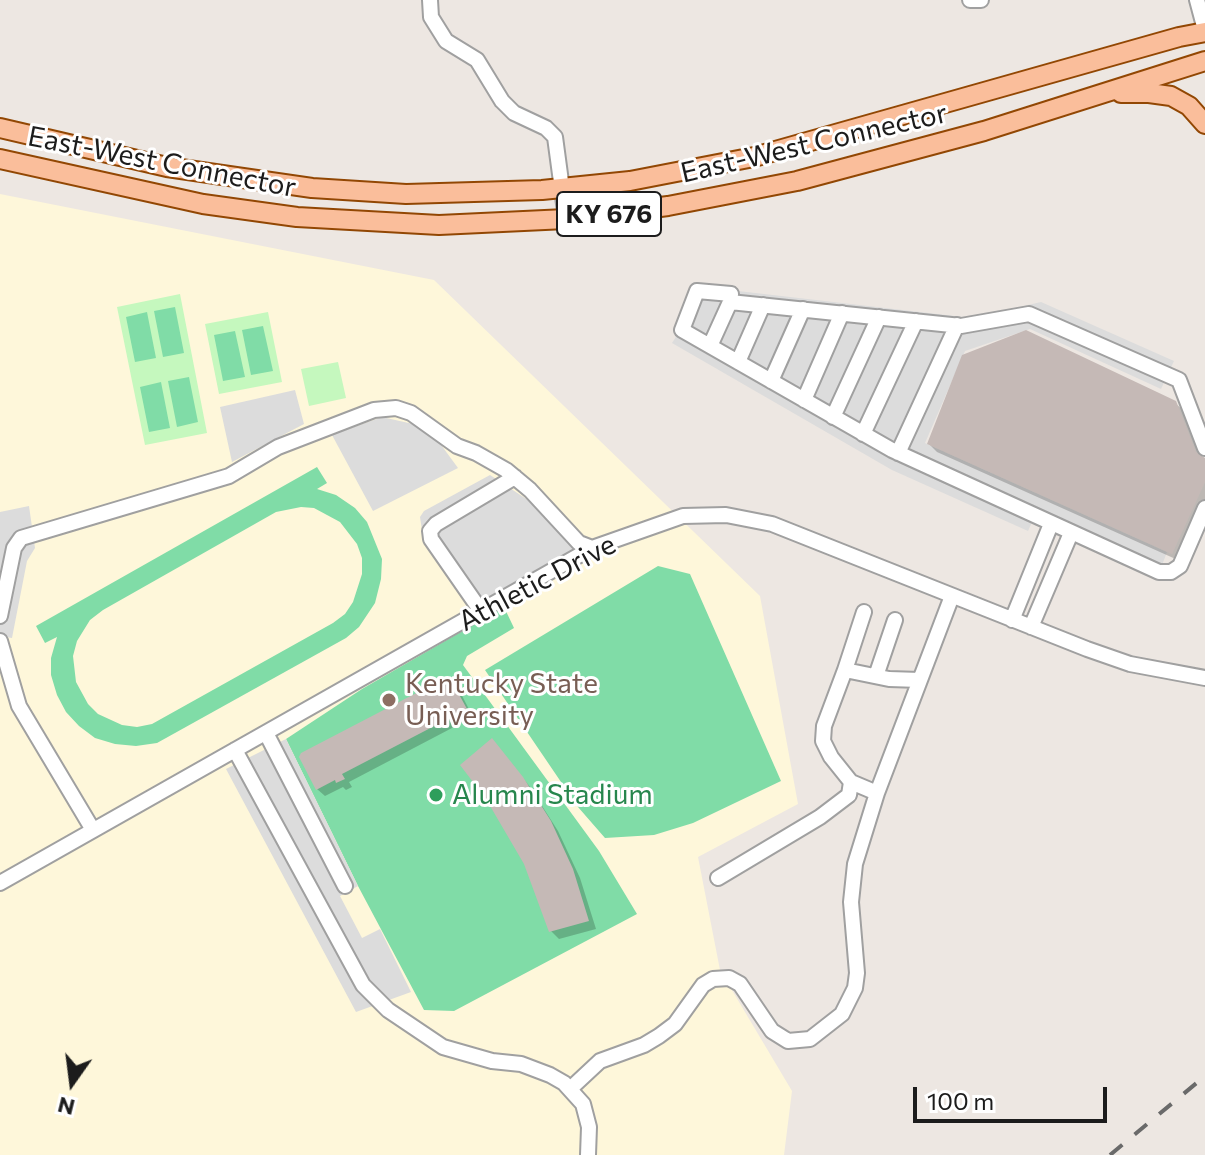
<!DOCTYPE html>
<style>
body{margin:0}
#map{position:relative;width:1205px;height:1155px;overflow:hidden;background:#ede7e2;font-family:Commissioner,sans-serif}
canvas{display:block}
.north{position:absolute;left:32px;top:1043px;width:80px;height:80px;-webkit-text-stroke:6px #fff;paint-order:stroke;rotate:194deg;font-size:22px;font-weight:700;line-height:32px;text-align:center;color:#1c1c1c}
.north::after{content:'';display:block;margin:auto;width:28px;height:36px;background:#1c1c1c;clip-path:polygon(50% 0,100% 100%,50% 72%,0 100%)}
.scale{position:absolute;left:913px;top:1087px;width:194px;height:36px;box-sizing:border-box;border:4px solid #1c1c1c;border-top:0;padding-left:10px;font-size:24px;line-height:28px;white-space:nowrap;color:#1c1c1c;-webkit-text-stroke:6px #fff;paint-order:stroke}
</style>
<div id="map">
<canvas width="1205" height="1155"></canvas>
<div class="north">N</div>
<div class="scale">100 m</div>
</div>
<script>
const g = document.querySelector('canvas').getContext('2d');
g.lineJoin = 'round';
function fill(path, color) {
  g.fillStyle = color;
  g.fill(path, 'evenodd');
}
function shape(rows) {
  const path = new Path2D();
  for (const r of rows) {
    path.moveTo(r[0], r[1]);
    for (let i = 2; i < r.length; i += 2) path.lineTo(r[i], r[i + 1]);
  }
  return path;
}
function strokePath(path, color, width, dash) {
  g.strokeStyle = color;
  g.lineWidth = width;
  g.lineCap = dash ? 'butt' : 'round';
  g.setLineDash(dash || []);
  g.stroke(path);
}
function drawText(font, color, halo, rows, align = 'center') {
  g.font = font + ' Commissioner,sans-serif';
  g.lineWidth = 6;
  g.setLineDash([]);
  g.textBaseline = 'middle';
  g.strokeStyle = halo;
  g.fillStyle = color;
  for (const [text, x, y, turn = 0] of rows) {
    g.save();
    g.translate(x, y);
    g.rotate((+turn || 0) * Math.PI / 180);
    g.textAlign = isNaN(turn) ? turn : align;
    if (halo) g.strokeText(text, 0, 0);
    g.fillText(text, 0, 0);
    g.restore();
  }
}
fill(shape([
 [0,194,434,280,760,596,798,804,698,857,720,970,792,1091,784,1155,0,1155]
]), '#fef7da');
fill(shape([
 [180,294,207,433,145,445,117,307],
 [268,312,282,382,219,394,205,324],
 [338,362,346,398,309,406,301,369]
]), '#c5f8be');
fill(shape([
 [175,307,184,353,163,357,154,311],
 [147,312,156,358,135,362,126,317],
 [263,326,273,371,251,375,242,330],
 [235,331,245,377,223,381,214,335],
 [189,377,198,422,177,427,168,381],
 [161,382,170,428,149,432,140,387],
 [317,467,327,483,317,489,336,495,355,508,367,522,382,559,381,579,375,603,359,627,346,638,157,743,136,746,115,744,95,738,79,726,66,712,57,695,51,675,51,658,57,637,45,643,36,626],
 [301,507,314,508,340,522,357,544,362,558,362,574,353,602,345,614,333,623,152,724,137,727,122,725,98,714,88,704,76,682,73,656,77,641,90,620,103,610,276,512],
 [658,566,690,574,781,781,693,823,654,835,605,838,578,807,485,670],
 [504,607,514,628,467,656,463,665,599,851,637,914,454,1011,424,1010,358,886,286,739,362,689]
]), '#80dca7');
fill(shape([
 [738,291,972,318,1041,302,1174,361,1161,389,1030,329,965,351,925,443,1167,552,1162,565,1037,511,1028,531,892,470,672,343,700,300,715,301],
 [295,390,304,424,232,462,220,407],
 [382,417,413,424,436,438,458,468,373,511,332,435],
 [490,475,531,502,576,549,472,611,423,537,420,517,424,511],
 [29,506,35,548,27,561,12,638,0,636,0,512],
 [286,739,358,886,340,896,362,938,380,929,411,992,356,1012,226,769]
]), '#dcdcdc');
fill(shape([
 [1175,403,1184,411,1202,459,1205,460,1205,506,1180,561,937,452,929,444],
 [449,678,457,686,473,717,349,782,352,787,346,790,343,787,325,796,317,789],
 [499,748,530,787,558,831,580,878,596,929,559,939,551,931]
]), '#0003');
fill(shape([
 [1026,330,1176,401,1196,452,1205,458,1205,482,1172,554,927,444,962,355],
 [449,676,467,709,342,774,345,779,336,783,335,780,316,790,299,757,301,753],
 [492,738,523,777,551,821,573,869,589,921,549,932,524,864,486,799,460,765]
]), '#c5b9b6');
const minor = shape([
 [430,0,431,17,446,41,477,60,502,101,514,113,546,128,555,137,566,219],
 [970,0,981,0],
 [1197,0,1205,30],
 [710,346,730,302],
 [738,362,763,305],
 [771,381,803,309],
 [804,400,842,313],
 [833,417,879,317],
 [863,434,916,321],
 [1205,448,1179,380,1029,314,961,326,730,302,731,294,697,291,682,330,892,450,1159,572,1171,572,1180,566,1205,508],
 [898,453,957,325],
 [481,611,431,539,430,531,436,524,515,477],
 [0,616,14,548,21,538,229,476,278,447,374,410,396,408,411,413,457,446,476,453,506,470,530,490,579,543,592,548],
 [1012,620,1051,524],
 [1031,627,1071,533],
 [0,641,19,706,93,830],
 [845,670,864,612],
 [876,676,895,620],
 [266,733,345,886],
 [235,750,363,985,388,1010,443,1047,492,1061,521,1064,550,1075,564,1083,583,1104,589,1127,588,1155],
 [877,793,851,782,831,757,823,741,824,726,845,670,889,679,920,680],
 [718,878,820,817,849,795,851,782],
 [0,883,592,548,683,516,726,515,772,524,1087,649,1130,664,1205,678],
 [570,1089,600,1061,644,1045,659,1036,675,1024,703,985,713,979,729,978,740,984,772,1031,788,1041,810,1039,842,1014,855,988,857,973,851,902,855,864,877,793,952,596]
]);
const major = shape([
 [1121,93,1149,93,1171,96,1189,106,1205,124],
 [0,128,167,167,312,188,406,194,542,190,630,181,754,157,1179,37,1205,32],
 [0,159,203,204,297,217,439,225,566,219,668,206,797,181,984,131,1205,61]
]);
strokePath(minor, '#a0a0a0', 18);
strokePath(major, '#924703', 22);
strokePath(minor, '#fff', 14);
strokePath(major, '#fabe9b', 18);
strokePath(shape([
 [1110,1155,1205,1076]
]), '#6a6a6a', 4, [16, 16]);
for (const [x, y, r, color] of [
 [389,700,8,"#8d6e63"],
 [436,795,8,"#2e9e5b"]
]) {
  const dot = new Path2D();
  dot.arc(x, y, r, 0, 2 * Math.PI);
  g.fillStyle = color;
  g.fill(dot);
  strokePath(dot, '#fff', 3);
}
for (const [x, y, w] of [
 [609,214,104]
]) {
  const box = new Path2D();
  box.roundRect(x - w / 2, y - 22, w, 44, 6);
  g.fillStyle = '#fff';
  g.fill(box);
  strokePath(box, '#1c1c1c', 2);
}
drawText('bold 26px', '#1c1c1c', null, [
 ["KY 676",609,214]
]);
drawText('28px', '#1c1c1c', '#fff', [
 ["East-West Connector",814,143,-13],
 ["East-West Connector",162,162,11],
 ["Athletic Drive",537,583,-28]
]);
drawText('28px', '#785e54', '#fff', [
 ["Kentucky State",405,684],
 ["University",405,716]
], 'left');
drawText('28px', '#27864d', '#fff', [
 ["Alumni Stadium",452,795]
], 'left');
</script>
